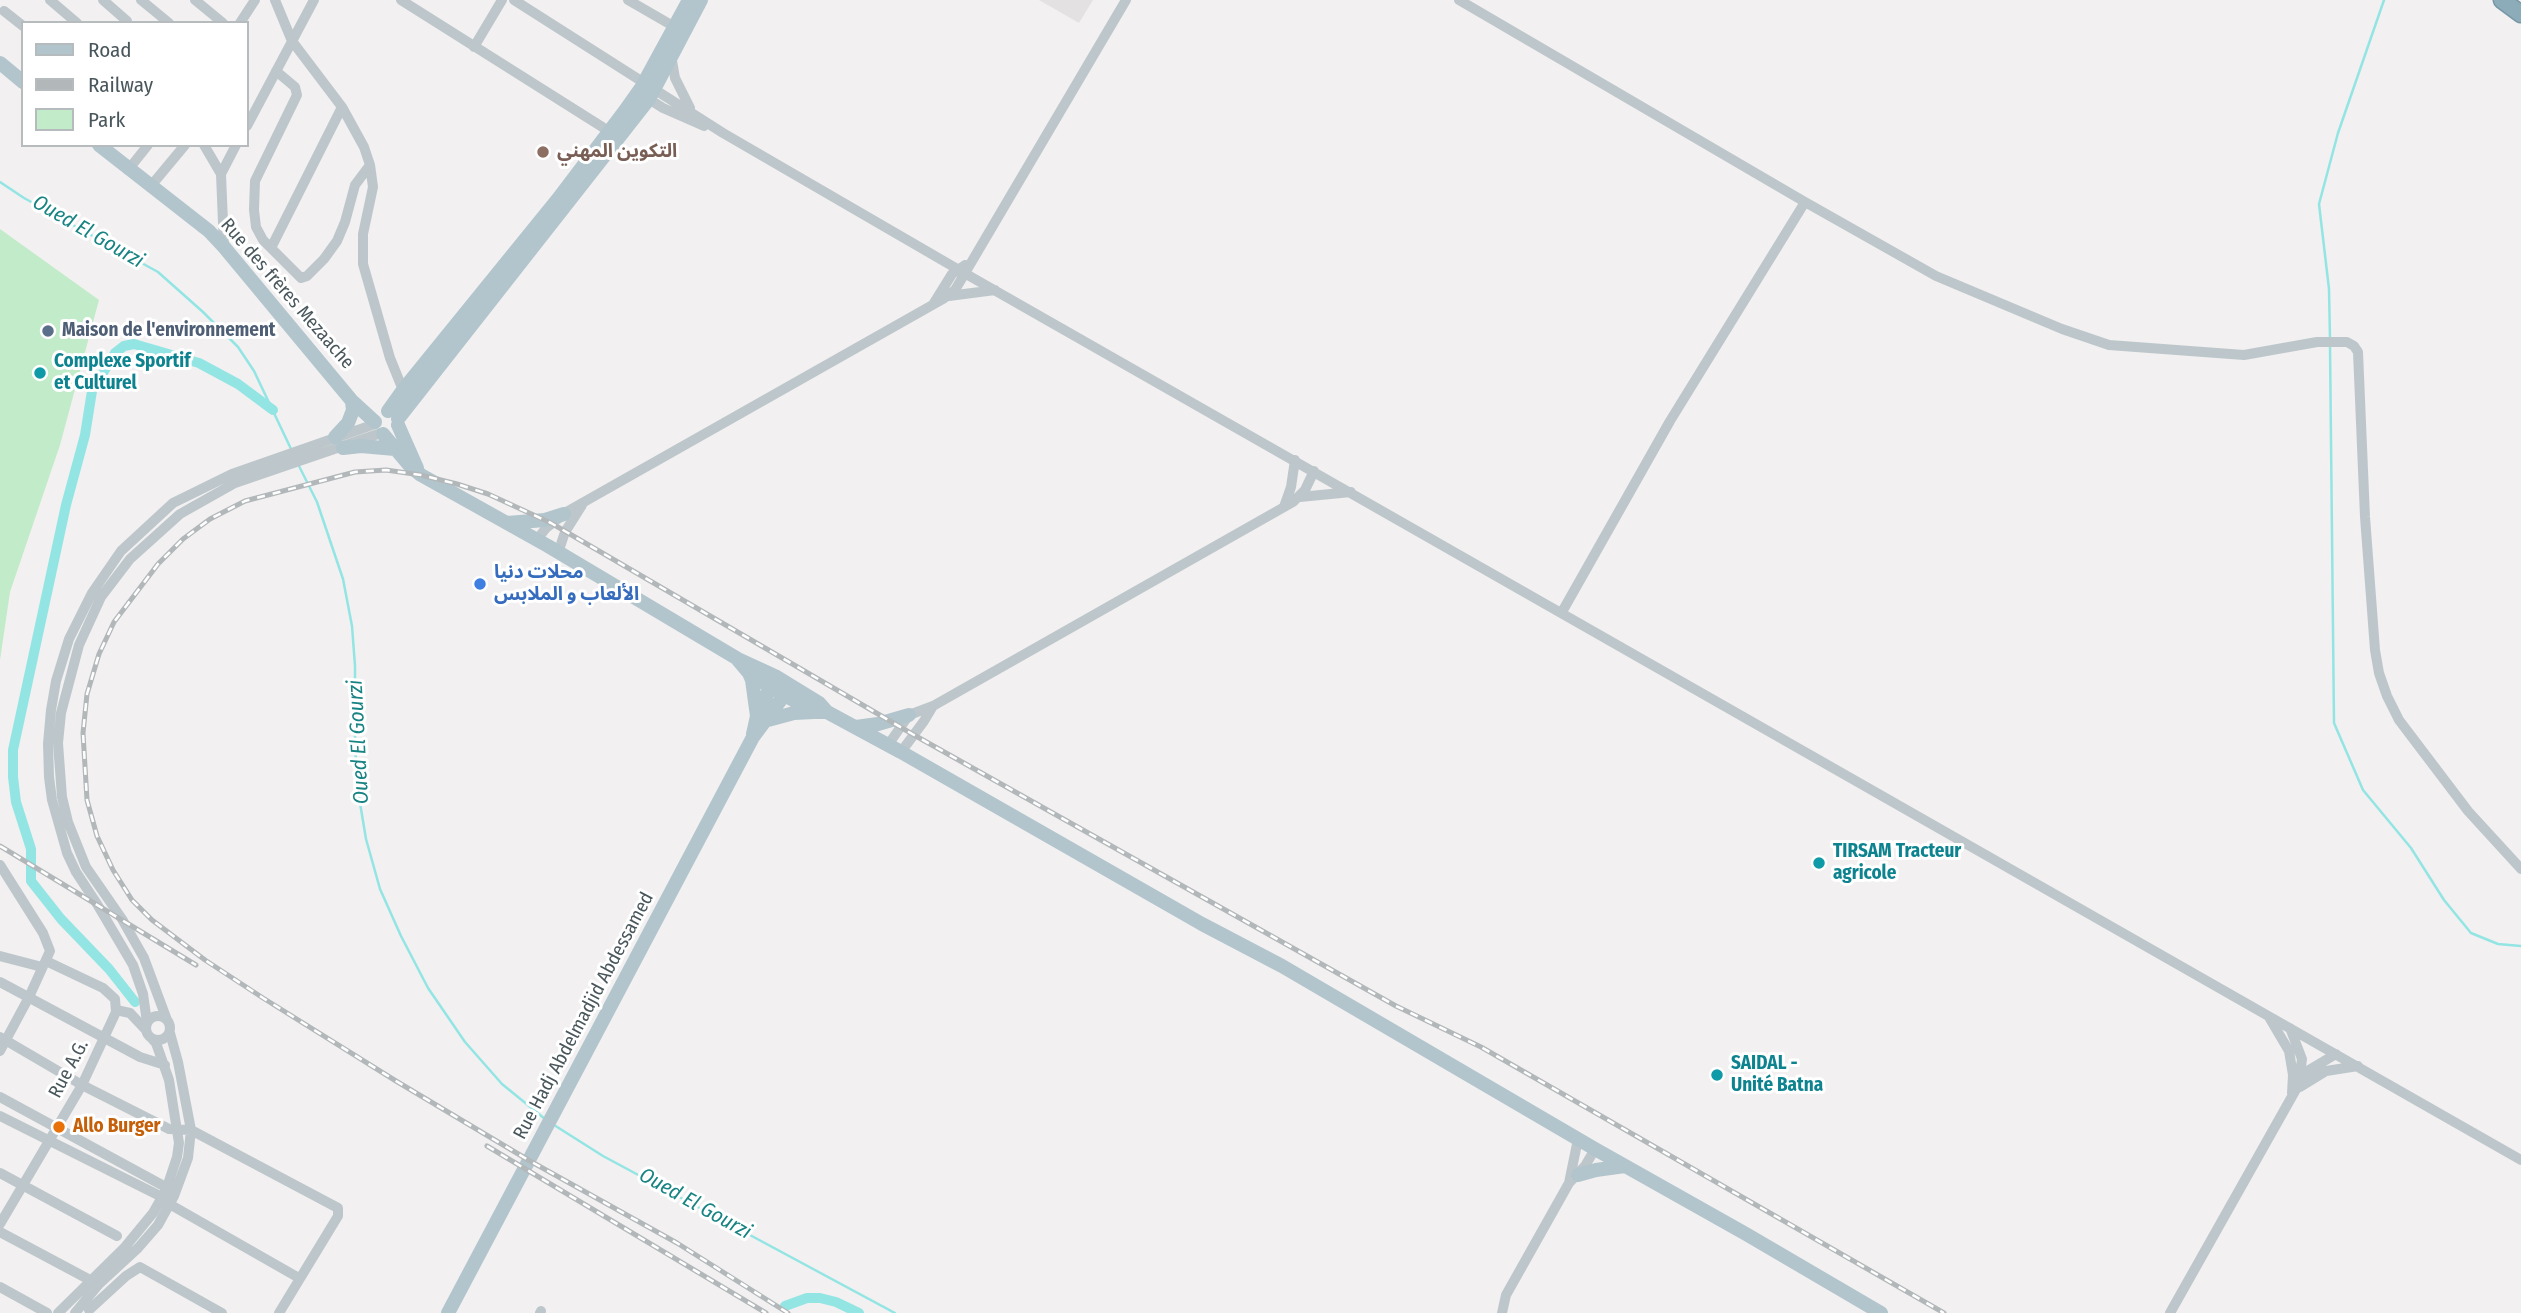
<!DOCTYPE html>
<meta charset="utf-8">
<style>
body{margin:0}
#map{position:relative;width:2521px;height:1313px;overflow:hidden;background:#f2f0f0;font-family:"Fira Sans Condensed",sans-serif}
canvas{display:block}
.legend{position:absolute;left:21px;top:21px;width:228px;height:126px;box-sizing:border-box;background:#fff;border:2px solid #b6bcbe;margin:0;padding:9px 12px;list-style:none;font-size:21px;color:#49575c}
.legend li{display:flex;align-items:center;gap:14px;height:35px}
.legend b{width:35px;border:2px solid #b6bcbe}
</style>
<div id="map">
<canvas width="2521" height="1313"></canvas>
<ul class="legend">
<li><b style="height:9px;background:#b2c5cc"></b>Road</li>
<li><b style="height:9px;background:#b2b7b9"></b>Railway</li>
<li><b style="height:19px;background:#c2ebc9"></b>Park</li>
</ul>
</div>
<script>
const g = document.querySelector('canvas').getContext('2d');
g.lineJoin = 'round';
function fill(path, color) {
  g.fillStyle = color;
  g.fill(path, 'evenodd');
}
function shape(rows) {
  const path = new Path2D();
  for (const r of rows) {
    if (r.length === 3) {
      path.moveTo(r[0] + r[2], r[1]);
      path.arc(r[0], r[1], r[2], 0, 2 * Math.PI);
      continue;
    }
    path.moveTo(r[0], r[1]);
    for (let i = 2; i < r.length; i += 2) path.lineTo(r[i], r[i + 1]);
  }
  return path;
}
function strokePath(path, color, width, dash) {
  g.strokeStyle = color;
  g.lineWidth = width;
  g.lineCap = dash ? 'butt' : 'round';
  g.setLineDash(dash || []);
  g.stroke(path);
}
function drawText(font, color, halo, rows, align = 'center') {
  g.font = font + ' "Fira Sans Condensed","Noto Sans Arabic",sans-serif';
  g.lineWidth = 6;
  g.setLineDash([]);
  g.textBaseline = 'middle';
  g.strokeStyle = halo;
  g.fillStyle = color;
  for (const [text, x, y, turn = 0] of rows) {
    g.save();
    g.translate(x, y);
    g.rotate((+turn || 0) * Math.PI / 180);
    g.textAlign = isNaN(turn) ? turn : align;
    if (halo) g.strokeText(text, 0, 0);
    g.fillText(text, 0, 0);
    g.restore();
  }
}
fill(shape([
 [1039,0,1093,0,1079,23]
]), '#e3e1e2');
fill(shape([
 [0,229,99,300,60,445,10,592,0,660]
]), '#c2ebc9');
strokePath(shape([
 [0,182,24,198,158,272,203,312,238,347,254,371,292,451],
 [2330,339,2329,289,2319,204,2338,133,2384,0],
 [2330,346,2334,723,2363,790,2411,848,2444,900,2471,933,2498,944,2521,946],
 [298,464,317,502,343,579,352,626,355,666,355,747,359,797,366,839,380,889,401,936,428,988,465,1042,502,1084,545,1119],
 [554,1125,603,1156,895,1313]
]), '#93e5e4', 2.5);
strokePath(shape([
 [135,1002,109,969,61,919,31,881,31,849,16,802,13,777,13,750,66,505,85,435,92,391,115,353,124,346,134,344,199,363,238,384,273,410],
 [785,1306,807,1298,820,1298,836,1302,859,1313]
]), '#93e5e4', 10);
const highway = shape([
 [2502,0,2521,14]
]);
strokePath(highway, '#7797a6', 19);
strokePath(shape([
 [50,0,77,23],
 [103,0,127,21],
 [141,0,169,23],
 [195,0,223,23],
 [275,0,292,41,342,107,364,147,370,165,373,187,363,234,363,264,390,358,403,390],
 [401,0,615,135],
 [514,0,723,133,966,274,2521,1160],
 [628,0,680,30],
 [1459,0,1805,202,1936,276,2062,329,2109,345,2244,355,2317,342,2347,342,2354,346,2358,352,2365,517,2375,650,2379,673,2387,696,2399,720,2468,811,2521,869],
 [4,11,23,26],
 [240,23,255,0],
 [474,47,502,0],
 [671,55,675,78,690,108],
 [276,71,295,87,297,95,255,181,254,210,256,227,263,240,301,278,307,276,324,259,337,241,345,222,355,185,370,165],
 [644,96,663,108,704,126],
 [247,126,314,0],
 [204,145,221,174,224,247],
 [128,170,148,145],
 [221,174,236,145],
 [150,187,185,145],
 [271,248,342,107],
 [949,296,995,290],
 [934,303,952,274,965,265],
 [1300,497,1351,492],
 [1284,507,1291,487,1295,460],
 [536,541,546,528,568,511,943,299,955,290,1126,0],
 [558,553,565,532,582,505],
 [1562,612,1670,421,1805,202],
 [888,745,909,715,933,706,1293,502,1305,490,1314,471],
 [901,752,924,721,933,706],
 [0,865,43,933,50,951,29,997,0,1051],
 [0,956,42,967],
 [0,982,140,1057,165,1065],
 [116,1010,130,1013,146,1030],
 [158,1028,12],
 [2269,1017,2289,1051,2293,1075,2292,1093],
 [167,1020,144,958,122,919,86,867,68,822,62,797,58,743,61,713,79,645,101,597,130,559,180,514,235,483,381,433],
 [147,1022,143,994,133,965,97,904,76,872,67,853,52,800,49,777,48,744,51,710,56,681,69,639,92,593,121,551,173,503,232,474,375,424],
 [2290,1028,2302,1059,2299,1081],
 [0,1037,82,1085,169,1129,191,1130,338,1208,338,1216,279,1313],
 [2300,1087,2326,1071,2358,1066],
 [0,1097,173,1191],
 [0,1116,166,1199],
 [0,1173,117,1236],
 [1569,1183,1578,1139],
 [164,1201,299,1278],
 [0,1224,82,1085,116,1012,115,999,103,988,46,961],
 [0,1232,90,1280],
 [0,1287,47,1313],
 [89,1310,126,1276,140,1267,222,1313],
 [58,1313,125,1247,153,1213,166,1190,177,1157,179,1143,169,1080,156,1043,153,1040],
 [75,1313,99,1284,138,1248,158,1225,174,1196,188,1158,191,1130,178,1062,170,1033],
 [540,1313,541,1311],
 [1502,1313,1506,1295,1569,1183,1585,1166,1595,1149],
 [2170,1313,2299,1084,2309,1070,2336,1054]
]), '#bdc7cb', 10);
strokePath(shape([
 [0,63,23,82],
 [99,145,209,231,224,247,352,401,375,422],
 [388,411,403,390,558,199,624,112,641,88,689,0],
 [398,419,649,99,701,0],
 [398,425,417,468],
 [383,434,410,466,421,475,548,546,738,659,775,676,819,703,827,712,901,752,1202,924,1282,966,1595,1149,1746,1234,1881,1313],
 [335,437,348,423,353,410,352,401],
 [343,448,361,446,395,449],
 [507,523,545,520,564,514],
 [738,660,749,673,770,687,802,705,817,712,824,712],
 [749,673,752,680,757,716],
 [768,720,794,713,814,712],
 [856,727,878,724,909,715],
 [753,734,757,716,773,681],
 [1578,1175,1596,1170,1625,1166],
 [448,1313,753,737,791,686]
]), '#b2c5cc', 14);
strokePath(highway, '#8cacba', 16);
const rail = shape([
 [0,846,196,965],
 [487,1146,766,1313],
 [788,1313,677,1243,530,1161,396,1081,263,998,205,960,152,920,132,900,113,870,97,836,87,800,83,733,87,694,99,654,114,622,158,564,183,539,210,519,245,501,355,472,386,470,421,475,457,484,488,494,551,523,914,735,1396,1006,1481,1047,1944,1313]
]);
strokePath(rail, '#b2b7b9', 5);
strokePath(rail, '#fff', 2.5, [8]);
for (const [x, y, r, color] of [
 [543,152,7,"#8d6e63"],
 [48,331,7,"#5c6f8a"],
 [40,373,7,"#0f9aa8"],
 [480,584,7,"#3f7fe0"],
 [1819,863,7,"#0f9aa8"],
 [1717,1075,7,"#0f9aa8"],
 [59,1127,7,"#e8710a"]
]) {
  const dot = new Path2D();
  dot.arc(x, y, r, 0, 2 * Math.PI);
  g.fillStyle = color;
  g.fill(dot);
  strokePath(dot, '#fff', 2.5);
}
drawText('bold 19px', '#785e54', '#fff', [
 ["التكوين المهني",557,152]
], 'left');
drawText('19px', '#49575c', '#fff', [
 ["Rue des frères Mezaache",287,294,49],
 ["Rue Hadj Abdelmadjid Abdessamed",584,1016,-62],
 ["Rue A.G.",69,1069,-62]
]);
drawText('bold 19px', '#4e5e75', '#fff', [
 ["Maison de l'environnement",62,331]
], 'left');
drawText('bold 19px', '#0d838f', '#fff', [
 ["Complexe Sportif",54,362],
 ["et Culturel",54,384],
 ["TIRSAM Tracteur",1833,852],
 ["agricole",1833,874],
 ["SAIDAL -",1731,1064],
 ["Unité Batna",1731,1086]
], 'left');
drawText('bold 19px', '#366cbe', '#fff', [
 ["محلات دنيا",494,573],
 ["الألعاب و الملابس",494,595]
], 'left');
drawText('bold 19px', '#c56008', '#fff', [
 ["Allo Burger",73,1127]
], 'left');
drawText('italic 21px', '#178382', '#fff', [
 ["Oued El Gourzi",88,232,30],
 ["Oued El Gourzi",359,742,-93],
 ["Oued El Gourzi",695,1204,29]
]);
</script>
